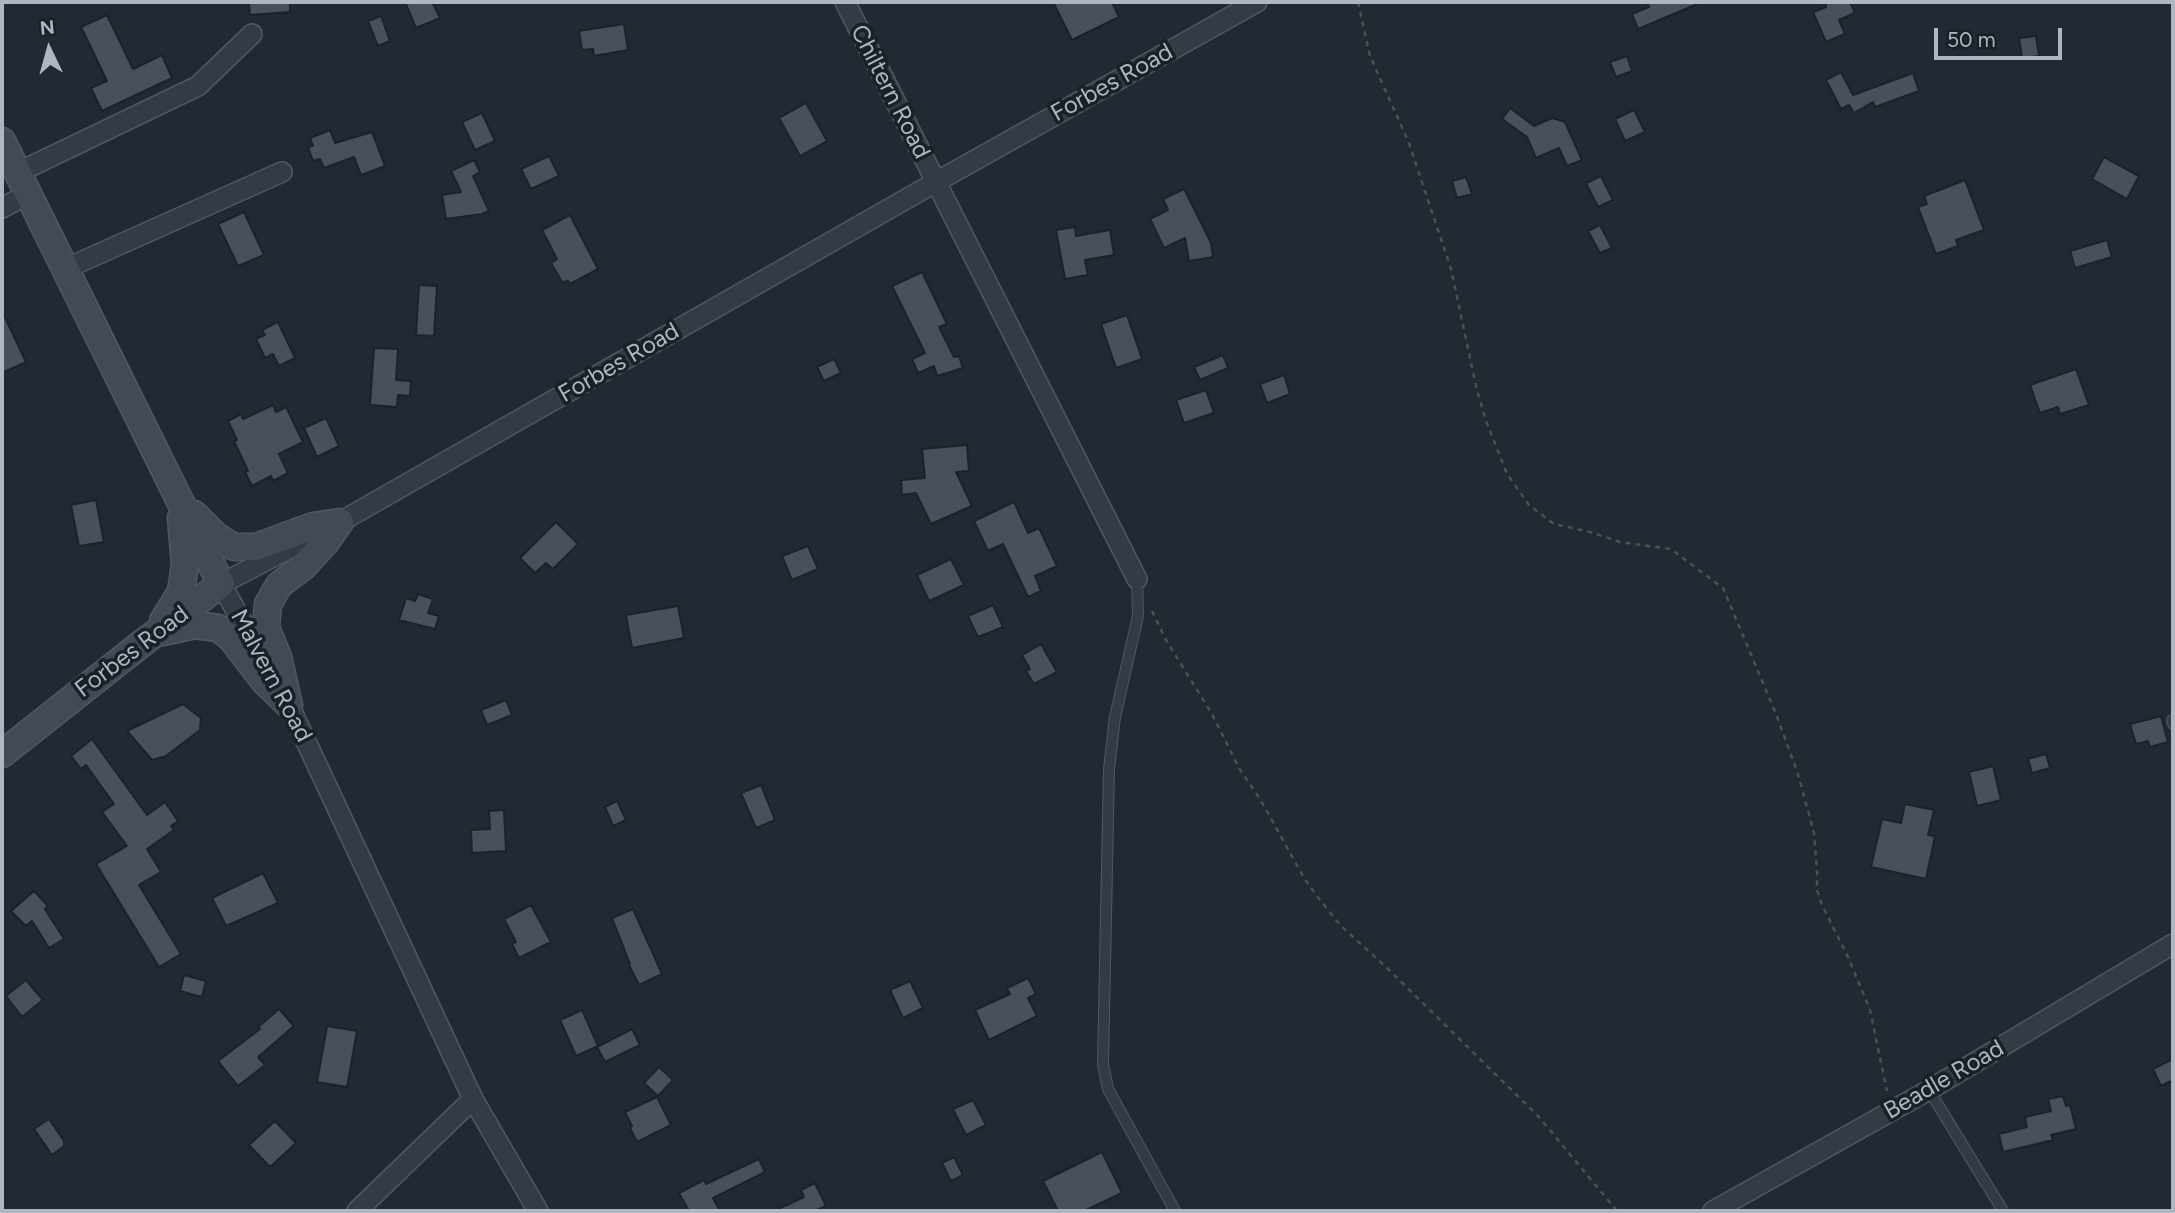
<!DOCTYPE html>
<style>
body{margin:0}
#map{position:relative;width:2175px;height:1213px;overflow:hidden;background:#212933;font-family:Figtree,sans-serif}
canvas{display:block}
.frame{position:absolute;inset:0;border:4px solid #afb5c1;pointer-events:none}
.north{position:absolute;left:14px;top:14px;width:70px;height:70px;-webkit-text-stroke:5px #1a2028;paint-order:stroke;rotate:355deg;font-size:19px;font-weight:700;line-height:28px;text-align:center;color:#afb5c1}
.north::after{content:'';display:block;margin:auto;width:24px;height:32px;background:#afb5c1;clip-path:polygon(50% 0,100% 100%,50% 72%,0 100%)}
.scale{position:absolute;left:1934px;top:28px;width:128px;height:32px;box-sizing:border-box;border:4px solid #afb5c1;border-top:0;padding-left:9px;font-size:21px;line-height:24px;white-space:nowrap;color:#afb5c1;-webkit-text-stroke:5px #1a2028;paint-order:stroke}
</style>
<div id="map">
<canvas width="2175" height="1213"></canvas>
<div class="frame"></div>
<div class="north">N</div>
<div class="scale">50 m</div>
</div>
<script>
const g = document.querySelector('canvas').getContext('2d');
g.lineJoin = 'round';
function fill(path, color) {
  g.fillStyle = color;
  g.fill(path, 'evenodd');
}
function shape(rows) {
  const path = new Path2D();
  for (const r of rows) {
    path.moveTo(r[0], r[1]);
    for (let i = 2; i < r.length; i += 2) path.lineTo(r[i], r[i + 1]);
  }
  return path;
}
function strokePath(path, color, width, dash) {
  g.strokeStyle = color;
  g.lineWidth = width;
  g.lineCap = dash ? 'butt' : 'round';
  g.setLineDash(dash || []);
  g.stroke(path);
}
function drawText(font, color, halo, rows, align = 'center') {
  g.font = font + ' Figtree,sans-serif';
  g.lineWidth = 7;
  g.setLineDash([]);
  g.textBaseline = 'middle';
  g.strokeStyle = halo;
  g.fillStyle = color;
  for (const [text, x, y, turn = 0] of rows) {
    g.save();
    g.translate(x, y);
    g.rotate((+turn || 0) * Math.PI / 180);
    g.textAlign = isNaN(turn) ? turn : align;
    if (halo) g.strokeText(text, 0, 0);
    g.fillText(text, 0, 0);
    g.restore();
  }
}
const building = shape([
 [249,2,290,2,290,12,250,15,249,2],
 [405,2,432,2,440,18,416,28,405,2],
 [1053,2,1112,2,1119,17,1072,40,1053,2],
 [1647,2,1702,2,1638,29,1632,14,1649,7,1647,2],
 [1826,2,1850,2,1855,13,1839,20,1845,34,1826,42,1813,12,1826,7,1826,2],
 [107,15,133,69,162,55,172,78,102,111,91,88,107,81,81,27,107,15],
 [381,16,390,41,378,46,368,21,381,16],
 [624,24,628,50,594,56,593,49,582,50,579,31,624,24],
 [2036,36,2039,56,2022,58,2019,38,2036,36],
 [1627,56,1632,71,1616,77,1610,62,1627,56],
 [1841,72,1853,95,1913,73,1919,91,1875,107,1873,102,1854,113,1849,105,1841,109,1826,80,1841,72],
 [806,103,827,141,800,156,779,118,806,103],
 [1510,108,1534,126,1552,118,1565,122,1582,160,1567,166,1559,148,1536,158,1527,137,1502,119,1510,108],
 [1634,110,1645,132,1625,141,1615,119,1634,110],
 [482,113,495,141,475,150,462,122,482,113],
 [330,130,335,143,372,132,385,166,361,175,354,157,324,168,320,159,313,161,308,147,313,146,310,138,330,130],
 [549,156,559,176,531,189,521,169,549,156],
 [2104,157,2139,176,2127,199,2092,179,2104,157],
 [474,160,480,172,473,176,489,211,482,214,446,219,442,195,461,192,451,171,474,160],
 [1601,176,1613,200,1598,207,1586,183,1601,176],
 [1466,177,1472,194,1457,198,1452,181,1466,177],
 [1965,180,1984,230,1956,240,1958,246,1936,254,1918,207,1927,204,1924,196,1965,180],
 [1184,189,1211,243,1213,257,1189,261,1185,238,1164,248,1150,219,1168,210,1163,199,1184,189],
 [244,212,264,255,238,266,218,224,244,212],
 [570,215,598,269,570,284,568,281,562,282,551,263,557,259,542,230,570,215],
 [1600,225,1612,248,1600,253,1588,231,1600,225],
 [1075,227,1076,236,1110,230,1114,255,1085,260,1088,275,1065,279,1056,230,1075,227],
 [2107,240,2112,257,2075,268,2070,251,2107,240],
 [922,272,947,324,939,327,954,357,959,356,963,368,937,376,934,366,918,373,912,359,925,353,892,286,922,272],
 [419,285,437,286,434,336,416,335,419,285],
 [2,311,26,362,2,373,2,311],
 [1127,315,1142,359,1116,368,1101,324,1127,315],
 [278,322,295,358,279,366,273,354,265,358,256,339,265,335,262,330,278,322],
 [374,348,398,349,396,380,411,381,410,396,398,395,397,407,370,405,374,348],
 [1223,355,1228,368,1200,380,1194,367,1223,355],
 [834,359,841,373,824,381,817,367,834,359],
 [2076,369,2089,405,2060,414,2058,407,2040,413,2030,385,2076,369],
 [1284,375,1290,394,1267,403,1260,384,1284,375],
 [1206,390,1214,413,1184,423,1176,400,1206,390],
 [273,405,276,412,286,407,303,442,279,454,288,473,273,481,271,476,252,486,245,472,248,471,234,441,237,440,228,421,241,414,243,419,273,405],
 [326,418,339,446,317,457,304,428,326,418],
 [967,445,969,471,956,472,972,506,931,524,916,493,902,495,901,480,925,478,922,449,967,445],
 [96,500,104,542,79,546,71,505,96,500],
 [1014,502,1028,533,1039,528,1057,566,1035,576,1041,591,1028,597,1003,544,988,551,974,521,1014,502],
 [556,522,578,544,553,569,546,563,535,573,520,558,556,522],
 [808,546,818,569,792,580,782,556,808,546],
 [951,559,964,585,929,601,917,575,951,559],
 [418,594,433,599,428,613,439,616,435,629,399,620,406,598,415,601,418,594],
 [993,605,1003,627,978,637,968,616,993,605],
 [678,606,684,638,632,648,626,615,678,606],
 [1041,644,1057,672,1034,684,1026,671,1030,669,1022,655,1041,644],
 [506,700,512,715,487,725,481,710,506,700],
 [183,704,201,718,200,730,166,756,152,760,127,731,183,704],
 [2161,716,2168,742,2150,747,2148,741,2136,744,2130,724,2161,716],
 [92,739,147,815,165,802,178,821,171,826,174,830,147,849,161,872,139,885,181,954,159,967,96,864,127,846,102,812,114,804,86,765,81,769,71,756,92,739],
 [2046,754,2050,768,2032,773,2028,759,2046,754],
 [1993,766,2001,800,1977,806,1969,772,1993,766],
 [761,785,775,820,756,828,741,793,761,785],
 [617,801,626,820,613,826,605,807,617,801],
 [1905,804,1934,810,1928,835,1935,836,1926,879,1871,867,1882,819,1901,823,1905,804],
 [504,810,506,851,472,853,471,830,490,829,489,811,504,810],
 [263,873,278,903,226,926,212,898,263,873],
 [34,891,48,906,45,909,64,939,49,948,32,921,26,926,11,911,34,891],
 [531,905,551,942,519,958,512,944,516,942,504,919,531,905],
 [633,909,662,974,639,985,629,965,630,964,612,918,633,909],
 [184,975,206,981,202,997,180,991,184,975],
 [1028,978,1036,994,1028,998,1037,1016,989,1040,975,1010,1010,994,1007,988,1028,978],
 [26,980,43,1000,22,1017,6,996,26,980],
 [910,981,923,1008,903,1018,890,990,910,981],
 [279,1009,294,1026,258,1057,265,1065,238,1086,218,1061,260,1029,258,1027,279,1009],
 [582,1010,598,1046,576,1056,560,1020,582,1010],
 [327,1026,357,1031,347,1087,317,1082,327,1026],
 [632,1029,640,1045,605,1062,597,1047,632,1029],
 [2173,1059,2173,1080,2161,1086,2153,1069,2173,1059],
 [659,1067,673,1080,658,1096,644,1083,659,1067],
 [2063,1096,2066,1106,2070,1105,2076,1129,2051,1135,2053,1140,2003,1152,1999,1134,2027,1127,2025,1117,2051,1111,2048,1099,2063,1096],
 [657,1097,671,1125,637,1142,630,1128,632,1126,625,1112,657,1097],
 [973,1100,986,1125,966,1135,953,1109,973,1100],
 [49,1119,64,1141,64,1146,52,1155,34,1129,49,1119],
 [275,1121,296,1143,270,1167,249,1145,275,1121],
 [1102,1152,1122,1193,1084,1211,1058,1211,1043,1181,1102,1152],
 [954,1157,963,1175,951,1181,942,1163,954,1157],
 [759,1159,765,1172,713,1198,720,1211,689,1211,679,1193,704,1180,706,1184,759,1159],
 [815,1183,826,1206,814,1211,774,1211,804,1197,801,1190,815,1183]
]);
fill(building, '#48505c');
strokePath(building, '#1c222a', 2);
const service = shape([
 [1137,579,1138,616,1115,717,1109,769,1103,1064,1108,1089,1175,1211],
 [2172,720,2173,724],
 [1929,1090,2003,1211]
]);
const minor = shape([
 [845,2,1137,579],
 [17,173,198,86,252,34],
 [2,208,28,194],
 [65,269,282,172],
 [357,1211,473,1099],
 [538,1211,473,1099,289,705,221,584,340,522,936,182,1257,2],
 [1713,1211,1929,1090,2173,944]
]);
const secondary = shape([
 [2,141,221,584,145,641,2,754],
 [194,514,216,536,234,547,256,547,313,526,340,522],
 [163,621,181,592,185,564,181,518],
 [163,632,195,625,218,628,231,638,264,681,289,705],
 [289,705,278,657,266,628,268,604,279,585,303,567,326,542,340,522]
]);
strokePath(service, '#525862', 12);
strokePath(minor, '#525862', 22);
strokePath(secondary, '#525862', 29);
strokePath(shape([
 [1358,2,1370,56,1409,143,1451,269,1476,386,1485,418,1507,474,1529,505,1554,524,1590,532,1620,542,1671,549,1723,588,1776,714,1798,774,1814,833,1817,871,1817,890,1822,905,1848,957,1870,1010,1887,1091],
 [1152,611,1166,640,1212,714,1239,768,1260,799,1304,878,1317,896,1340,925,1386,967,1539,1117,1617,1211]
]), '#455356', 2.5, [5, 5]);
strokePath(service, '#343b44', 10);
strokePath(minor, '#343b44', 19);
strokePath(secondary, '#434a56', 26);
drawText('24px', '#afb5c1', '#1a2028', [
 ["Forbes Road",1112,83,-29],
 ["Chiltern Road",890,92,63],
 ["Forbes Road",619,363,-30],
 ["Forbes Road",132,652,-37],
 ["Malvern Road",271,676,62],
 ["Beadle Road",1944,1080,-30]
]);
</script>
